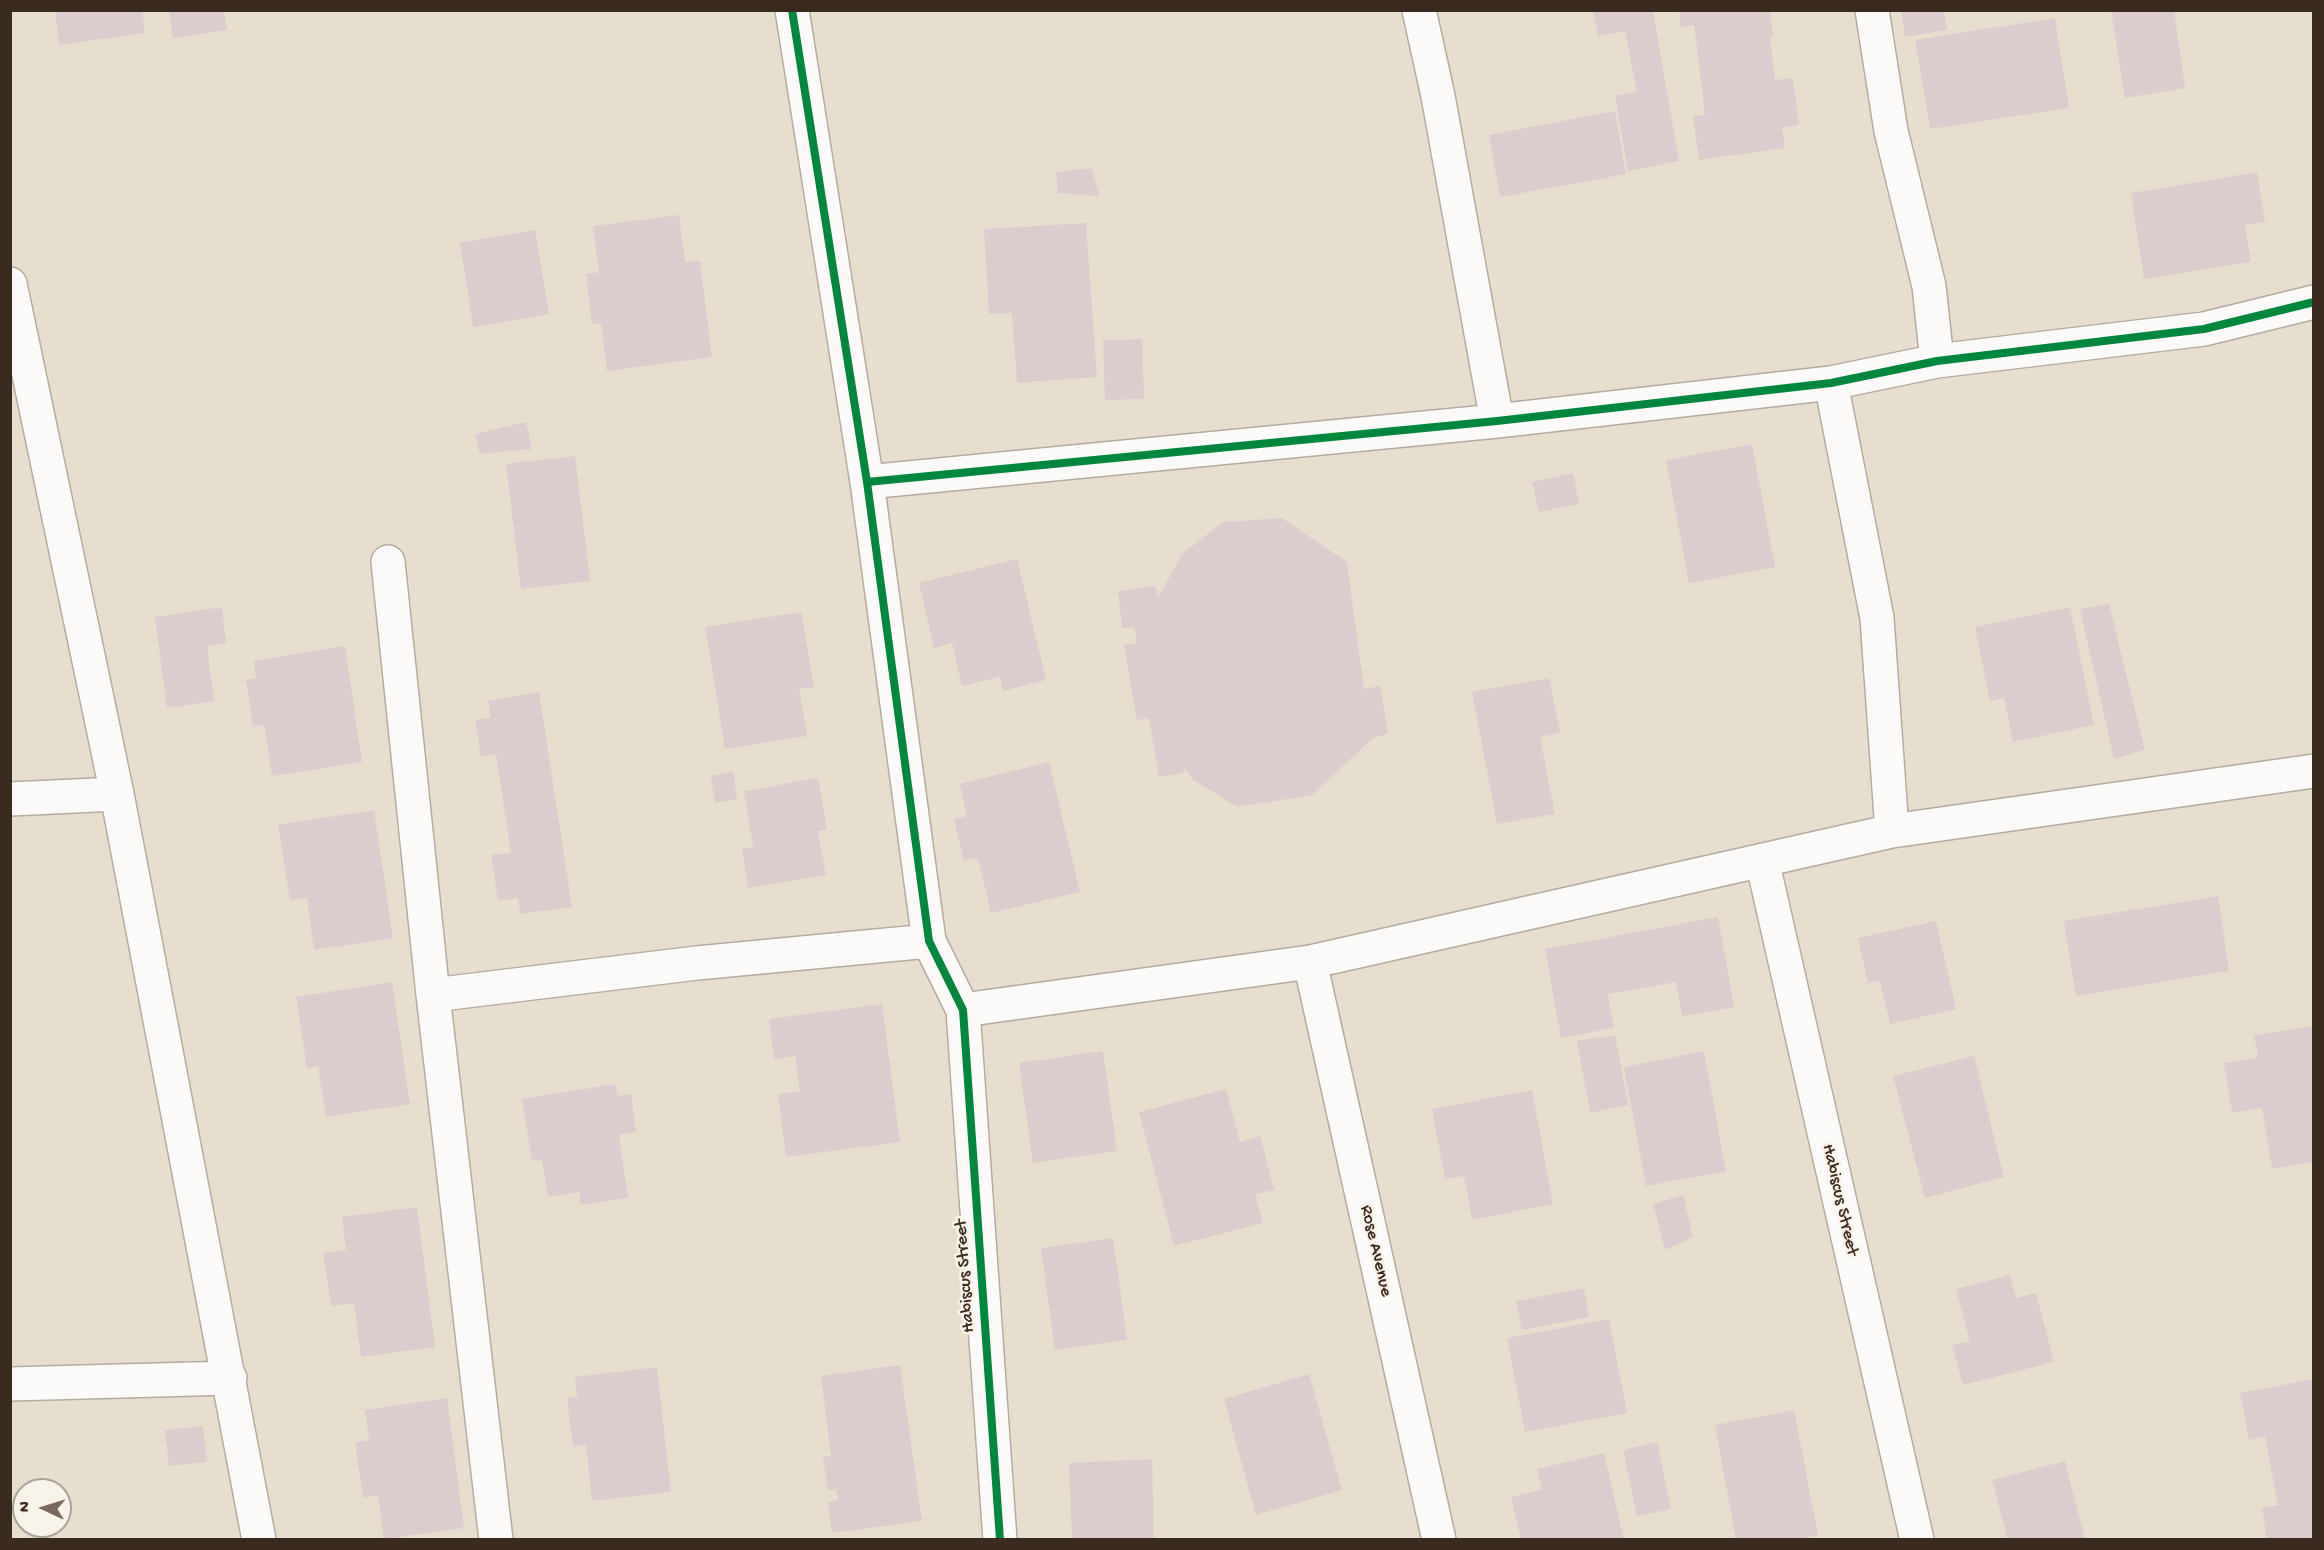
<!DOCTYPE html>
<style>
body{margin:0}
#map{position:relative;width:2324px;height:1550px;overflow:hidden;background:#e8dece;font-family:"Gochi Hand",sans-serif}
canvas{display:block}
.frame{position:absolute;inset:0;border:12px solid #3b2a1e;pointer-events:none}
.north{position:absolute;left:12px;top:1478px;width:60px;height:60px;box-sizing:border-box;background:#f7f3e8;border:2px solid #aca397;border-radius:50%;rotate:274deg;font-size:16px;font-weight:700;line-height:24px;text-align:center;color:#3b2a1e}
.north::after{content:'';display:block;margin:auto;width:21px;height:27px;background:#78695c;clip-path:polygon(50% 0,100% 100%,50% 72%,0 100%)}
</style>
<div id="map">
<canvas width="2324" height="1550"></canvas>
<div class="frame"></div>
<div class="north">N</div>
</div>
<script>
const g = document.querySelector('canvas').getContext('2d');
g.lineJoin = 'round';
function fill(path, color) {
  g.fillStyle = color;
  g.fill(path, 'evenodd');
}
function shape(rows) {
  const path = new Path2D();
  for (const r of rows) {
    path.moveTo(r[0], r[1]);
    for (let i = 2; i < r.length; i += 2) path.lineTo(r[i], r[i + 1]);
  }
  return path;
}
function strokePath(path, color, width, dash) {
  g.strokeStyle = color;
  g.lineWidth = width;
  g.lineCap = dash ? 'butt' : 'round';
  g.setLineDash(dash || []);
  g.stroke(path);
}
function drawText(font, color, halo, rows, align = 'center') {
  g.font = font + ' "Gochi Hand",sans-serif';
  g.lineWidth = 5;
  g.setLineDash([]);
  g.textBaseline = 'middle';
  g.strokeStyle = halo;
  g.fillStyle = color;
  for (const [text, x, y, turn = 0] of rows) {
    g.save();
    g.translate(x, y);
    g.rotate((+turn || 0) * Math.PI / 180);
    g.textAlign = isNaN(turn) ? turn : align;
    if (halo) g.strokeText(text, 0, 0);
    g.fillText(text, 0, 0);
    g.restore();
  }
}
fill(shape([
 [55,10,142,10,145,33,59,45],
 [169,10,224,10,227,30,173,38],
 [1593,10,1653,10,1679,161,1628,171,1615,96,1637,92,1625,31,1598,36],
 [1679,10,1770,10,1773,37,1770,37,1775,80,1793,78,1799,125,1782,127,1785,148,1699,160,1693,116,1705,115,1697,47,1694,25,1681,27],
 [1901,10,1944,10,1947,30,1905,37],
 [2111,10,2174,10,2185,88,2125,98],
 [2055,18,2069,108,1930,129,1915,40],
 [1615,111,1626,174,1500,197,1489,135],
 [1092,168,1099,196,1058,193,1056,172],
 [2257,172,2265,222,2245,225,2251,262,2144,279,2131,193],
 [679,215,685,262,700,261,712,357,607,371,601,323,592,324,586,274,599,272,593,226],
 [1086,223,1097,377,1017,383,1012,313,989,314,984,229],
 [535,230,549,314,473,327,460,243],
 [1142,339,1144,399,1105,400,1103,340],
 [526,422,532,449,480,454,475,434],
 [1752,444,1775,567,1689,583,1666,460],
 [575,456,590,581,521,589,506,464],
 [1573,473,1579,504,1539,512,1532,482],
 [1282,518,1347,562,1364,689,1380,686,1388,734,1373,738,1312,795,1237,807,1192,779,1183,766,1184,773,1159,777,1149,718,1137,720,1124,645,1137,643,1134,627,1122,628,1118,591,1155,586,1158,598,1182,554,1223,522],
 [1017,559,1046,680,1003,691,1000,677,962,686,952,643,934,648,919,583],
 [2109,604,2145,750,2114,759,2080,609],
 [222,607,226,643,207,646,214,701,167,708,155,617],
 [2070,607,2094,725,2013,742,2004,698,1990,701,1975,627],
 [801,612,814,687,799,689,807,736,725,749,705,627],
 [345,646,362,762,272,776,264,725,253,727,246,680,256,678,254,661],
 [1549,678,1560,733,1540,737,1555,814,1497,824,1472,692],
 [539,692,572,907,520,914,518,898,498,901,491,855,511,853,496,754,481,757,475,720,491,718,488,701],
 [1049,762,1080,892,991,913,978,858,964,861,954,819,967,816,960,784],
 [733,772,737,799,715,803,711,776],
 [818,778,827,830,818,831,826,875,748,888,742,849,753,847,744,791],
 [374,810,393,938,314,950,307,898,290,901,278,825],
 [2218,896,2229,971,2076,996,2064,921],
 [1718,917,1734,1007,1682,1016,1676,982,1608,994,1614,1028,1561,1038,1545,949],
 [1936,921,1956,1009,1890,1024,1880,981,1868,983,1858,938],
 [392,982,410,1104,326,1117,318,1066,307,1068,296,997],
 [882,1004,900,1142,786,1157,778,1094,800,1091,795,1056,774,1059,769,1019],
 [2314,1026,2314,1162,2272,1169,2262,1108,2232,1113,2224,1063,2258,1057,2254,1035],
 [1615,1035,1628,1105,1590,1113,1577,1041],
 [1103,1051,1117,1151,1033,1163,1019,1063],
 [1704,1051,1726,1171,1646,1186,1624,1067],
 [1974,1056,2004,1177,1925,1198,1893,1076],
 [616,1084,617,1096,631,1094,636,1132,619,1135,628,1198,581,1205,579,1192,548,1197,542,1160,532,1161,522,1099],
 [1226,1089,1240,1142,1260,1136,1274,1190,1255,1194,1263,1223,1174,1246,1139,1112],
 [1532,1090,1553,1204,1472,1220,1464,1176,1445,1179,1432,1109],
 [1683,1195,1693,1237,1665,1250,1653,1204],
 [417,1207,435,1347,361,1357,354,1303,331,1306,323,1253,346,1250,342,1217],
 [1113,1238,1127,1340,1055,1350,1041,1248],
 [2010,1275,2016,1298,2036,1293,2054,1362,1963,1385,1952,1345,1970,1341,1956,1289],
 [1584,1288,1589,1317,1522,1330,1516,1301],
 [1609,1319,1627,1413,1525,1432,1507,1338],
 [900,1365,922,1521,832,1533,828,1502,838,1500,836,1489,828,1490,823,1457,831,1456,821,1376],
 [657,1367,671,1492,592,1501,586,1445,573,1447,567,1398,577,1397,575,1377],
 [1309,1374,1342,1490,1256,1515,1224,1399],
 [2314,1379,2314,1538,2267,1540,2262,1508,2278,1505,2265,1437,2249,1440,2240,1393],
 [447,1398,464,1528,384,1539,378,1495,363,1498,355,1442,369,1440,365,1410],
 [1794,1410,1818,1535,1796,1540,1736,1540,1715,1425],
 [203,1426,207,1462,169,1466,165,1430],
 [1657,1442,1671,1509,1637,1516,1623,1450],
 [1604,1453,1624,1540,1521,1540,1511,1497,1542,1490,1537,1469],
 [1152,1459,1154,1540,1072,1540,1069,1463],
 [2065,1461,2085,1540,2008,1540,1992,1480]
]), '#ddcccd');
const minor = shape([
 [792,10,867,482,929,941,963,1010,1000,1540],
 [1419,10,1438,96,1497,421],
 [1872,10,1891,131,1929,286,1937,361],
 [10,284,117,794,259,1540],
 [1831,383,1877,618,1892,831],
 [867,482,1497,421,1831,383,1937,361,2204,329,2314,302],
 [388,562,433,995,496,1540],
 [10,799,117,794],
 [1762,860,1917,1540],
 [1310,962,1439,1540],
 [433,995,697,963,929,941],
 [963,1010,1310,962,1892,831,2314,771],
 [10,1384,230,1378]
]);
strokePath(minor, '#b4aca1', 36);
strokePath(minor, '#fcfaf8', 33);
strokePath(shape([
 [792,10,867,482,929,941,963,1010,1000,1540],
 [867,482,1497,421,1831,383,1937,361,2204,329,2314,302]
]), '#00873e', 8);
drawText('18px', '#3b2a1e', '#f7f3e8', [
 ["Habiscus Street",1839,1200,77],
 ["Rose Avenue",1375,1251,77],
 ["Habiscus Street",966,1276,-94]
]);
</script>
